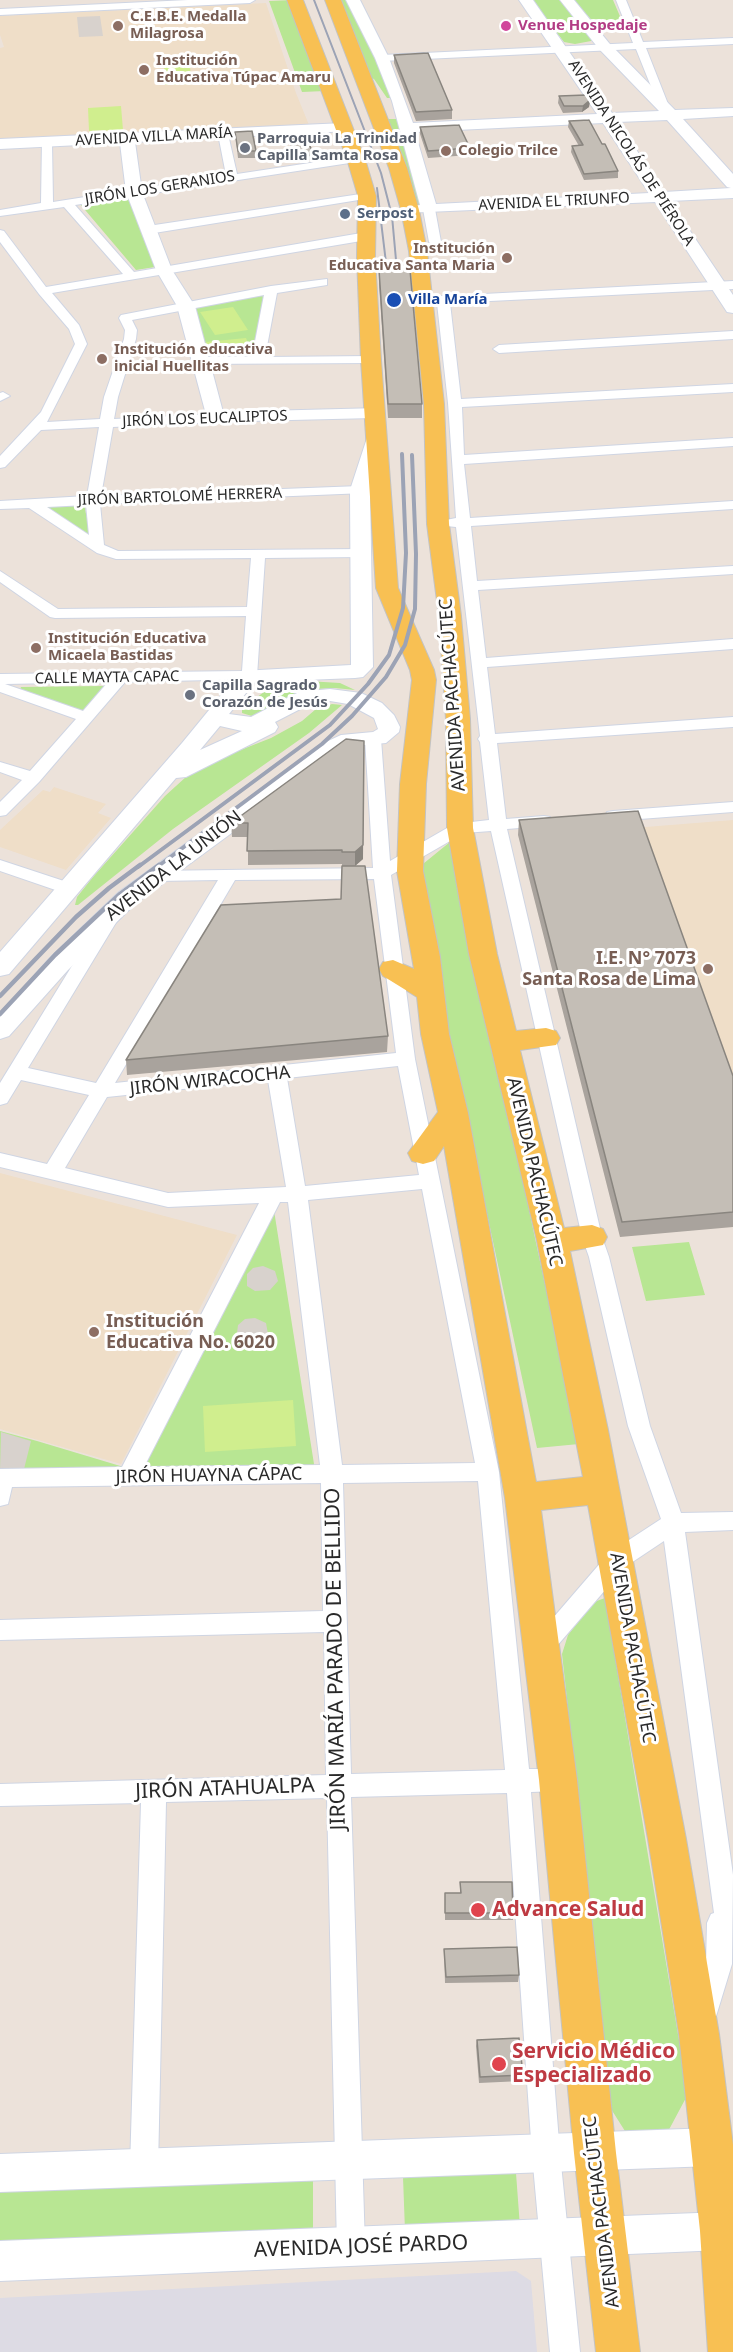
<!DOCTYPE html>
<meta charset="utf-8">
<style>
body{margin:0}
canvas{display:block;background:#ece2da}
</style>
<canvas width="733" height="2352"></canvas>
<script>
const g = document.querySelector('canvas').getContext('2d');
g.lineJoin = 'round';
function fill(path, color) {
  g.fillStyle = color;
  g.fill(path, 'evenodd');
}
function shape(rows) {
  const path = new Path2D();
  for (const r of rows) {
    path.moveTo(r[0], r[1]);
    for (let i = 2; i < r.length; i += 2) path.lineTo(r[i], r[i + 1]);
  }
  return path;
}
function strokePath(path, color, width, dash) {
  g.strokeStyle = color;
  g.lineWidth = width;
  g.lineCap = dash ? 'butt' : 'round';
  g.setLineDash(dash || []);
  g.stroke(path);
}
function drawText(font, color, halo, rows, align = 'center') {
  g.font = font + ' "Noto Sans",sans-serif';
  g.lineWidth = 6;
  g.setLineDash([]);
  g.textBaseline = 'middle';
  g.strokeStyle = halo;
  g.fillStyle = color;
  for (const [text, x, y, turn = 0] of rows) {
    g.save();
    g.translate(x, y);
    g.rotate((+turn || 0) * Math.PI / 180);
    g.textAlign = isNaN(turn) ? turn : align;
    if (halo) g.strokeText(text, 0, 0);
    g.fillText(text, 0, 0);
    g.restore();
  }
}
fill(shape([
 [516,2271,531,2281,537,2352,0,2352,0,2298]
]), '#dddbe4');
fill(shape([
 [266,3,296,93,309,125,0,139,0,48,4,47,0,35,0,16],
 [54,787,106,804,98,813,111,818,66,870,0,847,0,830,43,790,50,792],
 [733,820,733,1111,633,828],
 [0,1173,237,1235,121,1464,0,1429]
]), '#efdec8');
fill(shape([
 [293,0,325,91,302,92,269,1],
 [339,0,349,0,392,98,387,98,374,79,369,77],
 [531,0,560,0,592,38,591,41,575,44,564,42],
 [574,0,613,0,625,28,600,30],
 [387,119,399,119,423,206,414,207],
 [132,197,155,267,136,270,80,204],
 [266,293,253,358,204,358,193,308],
 [84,504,91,538,47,507],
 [307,681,340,683,355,690,335,688,315,689,255,717,242,713,242,708,264,692,285,685],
 [105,686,87,712,20,690,21,687],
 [332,704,342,705,309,733,173,829,78,905,75,905,77,897,93,877,165,796,187,776,210,762,271,738,302,721,316,709],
 [450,842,491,1032,579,1444,537,1448,420,899,418,868],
 [273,1204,314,1464,313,1466,144,1467],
 [689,1242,705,1295,646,1301,632,1247],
 [0,1431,37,1441,127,1468,0,1470],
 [605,1598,688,2094,664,2139,630,2139,606,2101,588,1887,562,1654,568,1635,594,1602],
 [516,2173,520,2227,405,2231,403,2177],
 [313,2176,313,2234,0,2242,0,2185]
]), '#b8e693');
fill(shape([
 [190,65,191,84,165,85,164,66],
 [121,106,123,130,89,131,88,108],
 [233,307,248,330,215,335,200,312],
 [246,338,251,350,210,354,206,342],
 [293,1400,296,1446,205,1452,203,1406]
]), '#d0ee8e');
fill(shape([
 [100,16,103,36,79,37,77,17],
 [263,1266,275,1271,278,1281,270,1290,255,1291,247,1286,247,1274,253,1268],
 [255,1318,266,1323,268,1334,259,1342,246,1342,237,1333,238,1325,245,1319],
 [1,1432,31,1441,24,1469,0,1469]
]), '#d8d2cd');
const street = shape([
 [188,0,255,0,250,3,0,15,0,9,188,0],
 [616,0,626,0,643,42,733,38,733,44,646,48,670,109,665,112,660,109,636,49,382,61,377,58,382,55,633,43,616,0],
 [223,131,228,134,237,174,356,156,362,159,356,162,75,205,134,272,367,232,373,236,367,240,52,293,79,325,87,344,47,422,100,419,104,397,124,339,125,330,119,318,121,315,271,286,327,279,327,285,277,293,265,357,371,356,376,357,377,360,376,363,193,364,192,361,193,358,198,357,252,357,264,295,132,320,137,330,136,339,118,397,114,419,215,414,222,418,215,422,113,427,101,496,360,486,367,490,365,493,100,504,104,545,118,551,363,549,370,553,363,557,265,558,257,676,254,679,125,682,39,782,6,815,0,816,0,802,22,780,0,772,0,762,30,771,76,719,0,692,0,674,242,671,246,616,55,618,50,617,0,582,0,571,58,609,247,607,251,558,116,559,97,553,29,508,0,509,0,501,87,496,99,427,41,430,5,467,0,468,0,456,41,412,75,344,69,329,39,294,0,242,0,230,4,231,46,287,123,274,64,207,0,216,0,210,41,203,42,140,50,140,52,142,53,202,226,175,218,134,223,131],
 [86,505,89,535,47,507,86,505],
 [108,682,83,711,5,684,108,682],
 [367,193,371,194,371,198,148,234,142,230,148,226,367,193],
 [429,206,435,209,441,242,435,246,429,242,423,209,429,206],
 [733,281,733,289,450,303,461,399,733,384,733,392,462,407,464,455,733,438,733,446,464,464,470,518,733,501,733,509,471,526,477,581,733,566,733,574,478,590,486,658,733,639,733,649,487,667,495,734,733,717,733,727,497,743,506,819,544,816,550,817,552,821,550,825,544,826,507,829,602,1237,609,1257,650,1426,681,1513,733,1512,733,1530,685,1532,733,1875,732,1964,714,2023,705,2027,696,2023,692,2014,706,1964,707,1923,711,1914,714,1913,664,1541,625,1567,550,1654,542,1657,534,1654,530,1647,534,1640,609,1553,661,1519,628,1426,589,1257,582,1237,491,831,464,833,391,875,415,1059,499,1472,529,1769,558,1769,567,1772,570,1780,567,1788,558,1791,531,1792,560,2154,580,2352,550,2352,532,2154,507,1793,351,1797,365,2247,361,2257,351,2261,341,2257,337,2247,327,1798,166,1802,158,2168,154,2178,144,2182,134,2178,130,2168,141,1803,0,1806,0,1784,326,1775,324,1632,0,1640,0,1620,323,1611,321,1483,12,1487,8,1504,0,1506,0,1469,122,1467,259,1203,168,1207,0,1167,0,1153,47,1164,89,1095,21,1080,7,1103,0,1105,0,1083,102,917,108,915,114,917,117,921,28,1068,96,1083,218,880,157,881,151,879,148,875,151,871,373,868,365,739,367,736,379,736,381,739,390,861,454,824,489,820,480,742,478,739,480,736,456,527,446,526,444,523,446,520,456,518,448,403,437,303,426,303,424,300,426,297,733,281],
 [374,879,396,1053,115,1083,235,880,374,879],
 [398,1066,419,1175,305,1186,287,1078,398,1066],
 [268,1080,286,1187,168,1193,65,1168,107,1097,268,1080],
 [422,1189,475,1463,342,1465,308,1200,422,1189],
 [280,1202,288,1202,320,1465,144,1467,280,1202],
 [478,1481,505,1770,351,1774,343,1483,478,1481],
 [733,331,733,339,499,353,493,349,499,345,733,331],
 [3,392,10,396,0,401,0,393,3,392],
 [733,802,733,812,613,821,607,820,605,816,607,812,613,811,733,802],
 [0,860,76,885,79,889,76,893,70,895,0,871,0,860]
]);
const secondary = shape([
 [346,0,360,0,389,58,413,123,597,114,519,0,533,0,612,113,659,111,599,49,560,0,574,0,609,43,675,110,733,108,733,116,683,119,733,174,733,198,670,201,733,295,733,313,727,312,655,202,404,213,402,210,404,207,420,205,392,101,375,58,346,0],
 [667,120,727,187,731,188,664,192,618,122,667,120],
 [603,123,649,193,436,204,415,132,603,123],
 [344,123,349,125,352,128,349,131,135,142,142,192,172,270,195,306,223,412,380,408,383,412,380,416,374,418,208,422,177,306,156,270,126,192,120,143,0,149,0,139,344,123],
 [376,432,383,434,385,438,370,490,373,667,363,677,355,678,255,682,229,714,251,717,299,692,330,689,361,693,382,703,394,715,400,727,399,732,386,743,353,746,342,752,135,904,68,970,9,1036,0,1039,0,1014,50,958,119,892,326,742,341,735,373,732,378,729,374,718,348,704,330,701,312,703,275,722,278,727,275,732,186,777,176,778,9,974,0,976,0,952,182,743,241,671,351,665,350,490,367,438,369,434,376,432],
 [220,726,242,731,200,750,220,726],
 [712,2128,725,2134,731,2147,725,2160,712,2166,0,2192,0,2154,712,2128],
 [722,2212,733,2216,733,2246,722,2250,0,2281,0,2241,722,2212]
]);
const primary = shape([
 [287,0,303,0,365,159,376,196,375,258,381,360,398,588,434,670,436,680,426,784,423,871,440,957,449,1034,468,1113,536,1482,583,1477,537,1241,469,954,447,828,446,719,439,616,427,524,424,404,409,251,401,210,389,168,325,0,341,0,407,168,419,210,427,251,444,404,449,524,461,616,470,719,473,828,497,954,516,1031,546,1028,556,1031,560,1038,556,1045,520,1050,564,1228,592,1225,603,1229,607,1237,603,1245,570,1251,608,1430,686,1839,719,2034,733,2145,733,2352,708,2352,700,2231,679,2034,648,1839,588,1505,541,1510,577,1780,616,2153,640,2352,596,2352,574,2153,539,1780,505,1498,444,1146,434,1161,423,1164,412,1161,408,1153,438,1112,421,1034,417,997,383,976,379,969,383,962,393,960,414,969,397,871,400,784,412,680,410,670,376,588,361,360,357,258,358,196,347,159,287,0]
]);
strokePath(street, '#cfd5e3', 2);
strokePath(secondary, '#cfd5e3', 2);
strokePath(primary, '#c3c3c3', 2);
fill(street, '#fff');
fill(secondary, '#fff');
fill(primary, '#f8c053');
strokePath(shape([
 [314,0,381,173,392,216,397,271],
 [377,188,387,271]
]), '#9ca3b5', 2);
strokePath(shape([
 [138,867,330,725,368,684,389,655,403,608,406,553,402,454],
 [157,867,322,744,352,716,386,677,405,645,415,609,416,554,412,455]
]), '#9ca3b5', 4);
strokePath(shape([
 [0,996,76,917,109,888,140,865],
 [0,1014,55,955,120,894,159,865]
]), '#9ca3b5', 4.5);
fill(shape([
 [394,55,452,110,452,119,416,121,394,63],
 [559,96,590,100,589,107,582,112,563,113,558,103],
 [569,121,618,171,618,178,584,180,571,152,572,146,579,146,568,127],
 [420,127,470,148,470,155,428,158,420,134],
 [235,132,256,151,256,158,238,158],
 [290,138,313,160,297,161,290,145],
 [379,270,422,404,422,418,388,418,379,284],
 [346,739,363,859,355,866,388,1036,387,1052,127,1075,126,1060,341,899,342,864,248,865,248,837,232,837,231,823],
 [519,820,733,1076,733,1227,620,1237,518,835],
 [460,1882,513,1913,513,1920,445,1920,445,1893,460,1893],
 [444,1949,519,1975,518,1982,445,1983],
 [477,2040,523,2075,522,2081,479,2083,476,2046]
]), '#a9a39d');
fill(shape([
 [590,100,589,107,582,112,583,106],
 [313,153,313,160,297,161,297,154],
 [364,741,363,859,355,866,355,852]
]), '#89857f');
const building = shape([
 [428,53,452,110,416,112,394,55,428,53],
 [586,95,590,100,583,106,564,106,559,96,586,95],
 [589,120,602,144,605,144,618,171,584,174,572,146,583,145,569,121,589,120],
 [459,125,470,148,428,151,420,127,459,125],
 [252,131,256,151,238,151,235,132,252,131],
 [306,137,313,153,297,154,290,138,306,137],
 [379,270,410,270,422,404,388,404,379,270],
 [346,739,364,741,363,845,355,852,342,852,342,850,247,851,248,823,231,823,346,739],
 [638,811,733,1076,733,1212,622,1222,519,820,638,811],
 [342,866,365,866,388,1036,126,1060,221,905,341,899,342,866],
 [460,1882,512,1882,513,1913,445,1913,445,1893,461,1893,460,1882],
 [517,1947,519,1975,446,1977,444,1949,517,1947],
 [519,2038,523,2075,480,2077,477,2040,519,2038]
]);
fill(building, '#c4beb6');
strokePath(building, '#89857f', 1.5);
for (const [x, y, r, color] of [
 [118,26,6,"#8d6e63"],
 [506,26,6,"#d1479c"],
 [144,70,6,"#8d6e63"],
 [245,148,6,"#6b7280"],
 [446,151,6,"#8d6e63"],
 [345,214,6,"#5c6f8a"],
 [507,258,6,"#8d6e63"],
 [394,300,8,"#1a4fb4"],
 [102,359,6,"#8d6e63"],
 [36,648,6,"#8d6e63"],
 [190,695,6,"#6b7280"],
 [708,969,6,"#8d6e63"],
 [94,1332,6,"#8d6e63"],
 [478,1910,8,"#e0444e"],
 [499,2064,8,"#e0444e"]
]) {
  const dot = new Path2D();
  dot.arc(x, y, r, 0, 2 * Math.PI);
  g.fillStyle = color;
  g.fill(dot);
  strokePath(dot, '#fff', 2);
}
drawText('bold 15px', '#785e54', '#fff', [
 ["C.E.B.E. Medalla",130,17],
 ["Milagrosa",130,34],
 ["Institución",156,61],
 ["Educativa Túpac Amaru",156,78],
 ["Colegio Trilce",458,151],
 ["Institución",495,249,"right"],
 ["Educativa Santa Maria",495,266,"right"],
 ["Institución educativa",114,350],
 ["inicial Huellitas",114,367],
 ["Institución Educativa",48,639],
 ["Micaela Bastidas",48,656]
], 'left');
drawText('bold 15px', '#b23c85', '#fff', [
 ["Venue Hospedaje",518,26]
], 'left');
drawText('15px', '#292929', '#fff', [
 ["AVENIDA VILLA MARÍA",154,137,-3],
 ["AVENIDA NICOLÁS DE PIÉROLA",631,153,57],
 ["JIRÓN LOS GERANIOS",160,188,-9],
 ["AVENIDA EL TRIUNFO",554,202,-3],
 ["JIRÓN LOS EUCALIPTOS",205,419,-2],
 ["JIRÓN BARTOLOMÉ HERRERA",180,497,-2],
 ["CALLE MAYTA CAPAC",107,678,-1]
]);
drawText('bold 15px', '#5b616d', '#fff', [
 ["Parroquia La Trinidad",257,139],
 ["Capilla Samta Rosa",257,156],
 ["Capilla Sagrado",202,686],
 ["Corazón de Jesús",202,703]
], 'left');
drawText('bold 15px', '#4e5e75', '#fff', [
 ["Serpost",357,214]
], 'left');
drawText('bold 15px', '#164399', '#fff', [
 ["Villa María",408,300]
], 'left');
drawText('18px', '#292929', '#fff', [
 ["AVENIDA PACHACÚTEC",453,695,-94],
 ["AVENIDA LA UNIÓN",174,866,-38],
 ["JIRÓN WIRACOCHA",210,1081,-6],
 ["AVENIDA PACHACÚTEC",534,1172,77],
 ["JIRÓN HUAYNA CÁPAC",209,1476,-1],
 ["AVENIDA PACHACÚTEC",632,1648,80],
 ["AVENIDA PACHACÚTEC",602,2212,-97]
]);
drawText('bold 18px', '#785e54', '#fff', [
 ["I.E. N° 7073",696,959],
 ["Santa Rosa de Lima",696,980],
 ["Institución",106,1322,"left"],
 ["Educativa No. 6020",106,1343,"left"]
], 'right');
drawText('21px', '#292929', '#fff', [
 ["JIRÓN MARÍA PARADO DE BELLIDO",336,1659,-91],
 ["JIRÓN ATAHUALPA",225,1789,-2],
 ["AVENIDA JOSÉ PARDO",361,2247,-2]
]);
drawText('bold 21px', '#be3a42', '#fff', [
 ["Advance Salud",492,1910],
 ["Servicio Médico",512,2052],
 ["Especializado",512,2076]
], 'left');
</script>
